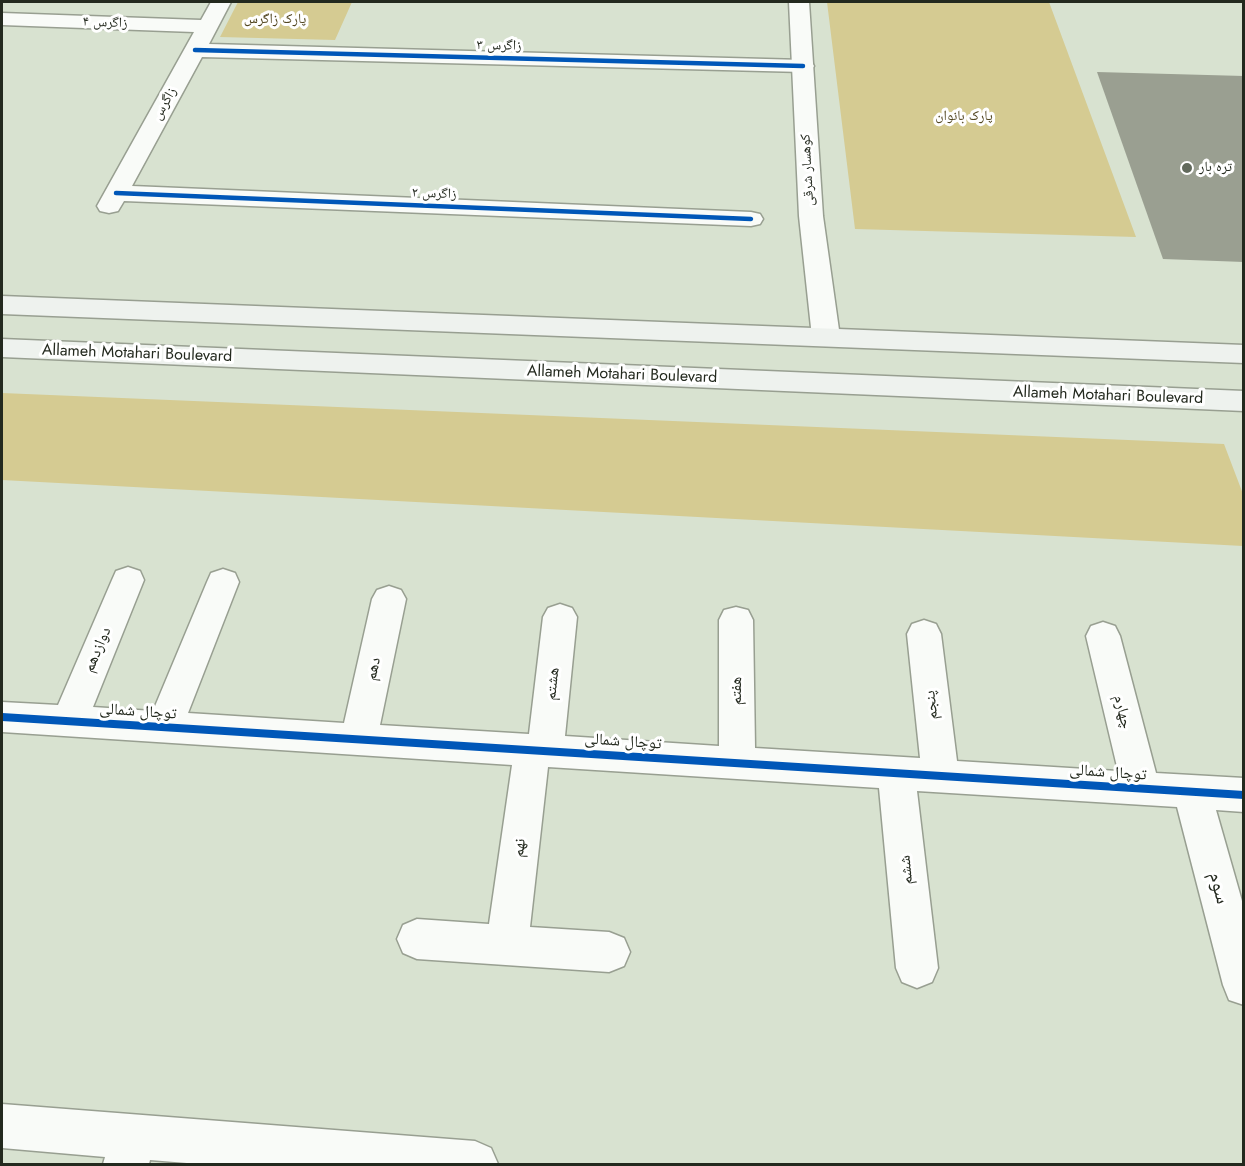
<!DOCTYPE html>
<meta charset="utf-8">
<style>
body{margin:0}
#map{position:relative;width:1245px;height:1166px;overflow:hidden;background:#d8e2d0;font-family:Jost,sans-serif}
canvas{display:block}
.frame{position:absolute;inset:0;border:3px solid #23291e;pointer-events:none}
</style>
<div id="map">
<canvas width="1245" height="1166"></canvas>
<div class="frame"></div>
</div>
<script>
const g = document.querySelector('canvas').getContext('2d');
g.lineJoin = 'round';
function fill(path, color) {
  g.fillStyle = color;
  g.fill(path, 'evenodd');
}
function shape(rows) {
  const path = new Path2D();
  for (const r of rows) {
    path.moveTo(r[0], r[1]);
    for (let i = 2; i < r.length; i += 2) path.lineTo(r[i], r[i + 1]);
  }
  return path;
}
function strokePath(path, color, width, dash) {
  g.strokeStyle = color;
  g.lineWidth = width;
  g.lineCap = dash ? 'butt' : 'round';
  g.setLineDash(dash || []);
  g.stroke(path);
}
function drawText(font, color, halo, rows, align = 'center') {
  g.font = font + ' Jost,"Noto Naskh Arabic",sans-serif';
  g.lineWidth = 6;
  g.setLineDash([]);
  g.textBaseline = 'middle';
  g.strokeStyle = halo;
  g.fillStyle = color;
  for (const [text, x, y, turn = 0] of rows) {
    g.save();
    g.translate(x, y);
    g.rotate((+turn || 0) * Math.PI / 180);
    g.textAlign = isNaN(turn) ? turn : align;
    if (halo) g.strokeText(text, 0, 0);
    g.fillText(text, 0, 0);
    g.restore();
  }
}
fill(shape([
 [238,2,352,2,335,40,220,37],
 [827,2,1049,2,1136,237,855,229],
 [2,393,1224,444,1243,494,1243,546,2,480]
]), '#d5cb92');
fill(shape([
 [1097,72,1244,76,1244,262,1163,259]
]), '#9a9f91');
const minor = shape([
 [211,2,231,2,209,44,803,60,811,61,814,66,811,71,803,72,202,57,132,186,751,212,760,214,763,219,760,224,751,226,124,201,118,211,109,213,100,211,97,206,194,32,2,25,2,13,201,20,211,2],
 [128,567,140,571,144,580,93,707,153,711,207,582,211,573,223,569,235,573,239,582,188,713,344,723,372,599,377,590,389,586,401,590,406,599,380,725,529,734,543,617,548,608,560,604,572,608,577,617,565,736,719,746,719,620,724,610,736,607,748,610,753,620,755,748,920,758,907,634,912,624,924,620,936,624,941,634,957,761,1118,771,1086,636,1091,626,1103,622,1115,626,1120,636,1156,773,1244,778,1244,812,1216,810,1244,908,1244,1005,1229,1000,1223,985,1177,807,917,791,938,968,932,982,917,988,902,982,896,968,879,788,548,767,530,927,609,932,624,938,630,952,624,966,609,972,417,959,403,953,397,939,403,925,417,919,489,924,512,765,2,732,2,702,58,705,112,580,116,571,128,567],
 [2,1104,475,1141,491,1148,498,1164,199,1164,150,1160,149,1164,103,1164,105,1157,2,1148,2,1104]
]);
const tertiary = shape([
 [789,2,809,2,823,216,840,337,836,343,826,346,816,343,812,337,799,216,789,2]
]);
const secondary = shape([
 [2,296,1244,345,1244,363,2,314,2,296],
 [2,339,1244,391,1244,411,2,357,2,339]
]);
strokePath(minor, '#989f91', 3);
strokePath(tertiary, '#989f91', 3);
strokePath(secondary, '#989f91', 3);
fill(minor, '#f9fbf8');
fill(tertiary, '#f9fbf8');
fill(secondary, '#eef2ee');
strokePath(shape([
 [195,50,803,66],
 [116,193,751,219]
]), '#0057b8', 4.5);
strokePath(shape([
 [2,717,1244,795]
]), '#0057b8', 8);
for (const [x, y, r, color] of [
 [1187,168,6,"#626a5c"]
]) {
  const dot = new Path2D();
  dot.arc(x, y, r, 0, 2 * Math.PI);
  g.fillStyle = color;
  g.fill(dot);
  strokePath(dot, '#fff', 2);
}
drawText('14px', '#524620', '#fff', [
 ["پارک زاگرس",275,20],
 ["پارک بانوان",964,117]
]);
drawText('14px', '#23291e', '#fff', [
 ["زاگرس ۴",105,23,2],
 ["زاگرس ۳",499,46,1],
 ["زاگرس",165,104,-61],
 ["کوهسار شرقی",808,170,-93],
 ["زاگرس ۲",434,194,2]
]);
drawText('14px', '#23291e', '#fff', [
 ["تره بار",1199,168]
], 'left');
drawText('16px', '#23291e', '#fff', [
 ["Allameh Motahari Boulevard",137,354,2],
 ["Allameh Motahari Boulevard",622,375,2],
 ["Allameh Motahari Boulevard",1108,396,2],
 ["دوازدهم",98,650,-67],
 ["دهم",374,669,-78],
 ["هشتم",553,684,-84],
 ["هفتم",737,691,-90],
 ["پنجم",932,705,-96],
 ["توچال شمالی",138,712,4],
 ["چهارم",1122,712,76],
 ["توچال شمالی",623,742,4],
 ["توچال شمالی",1108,773,4],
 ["نهم",520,848,-83],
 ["ششم",907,870,-96]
]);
drawText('20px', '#23291e', '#fff', [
 ["سوم",1218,888,75]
]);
</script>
